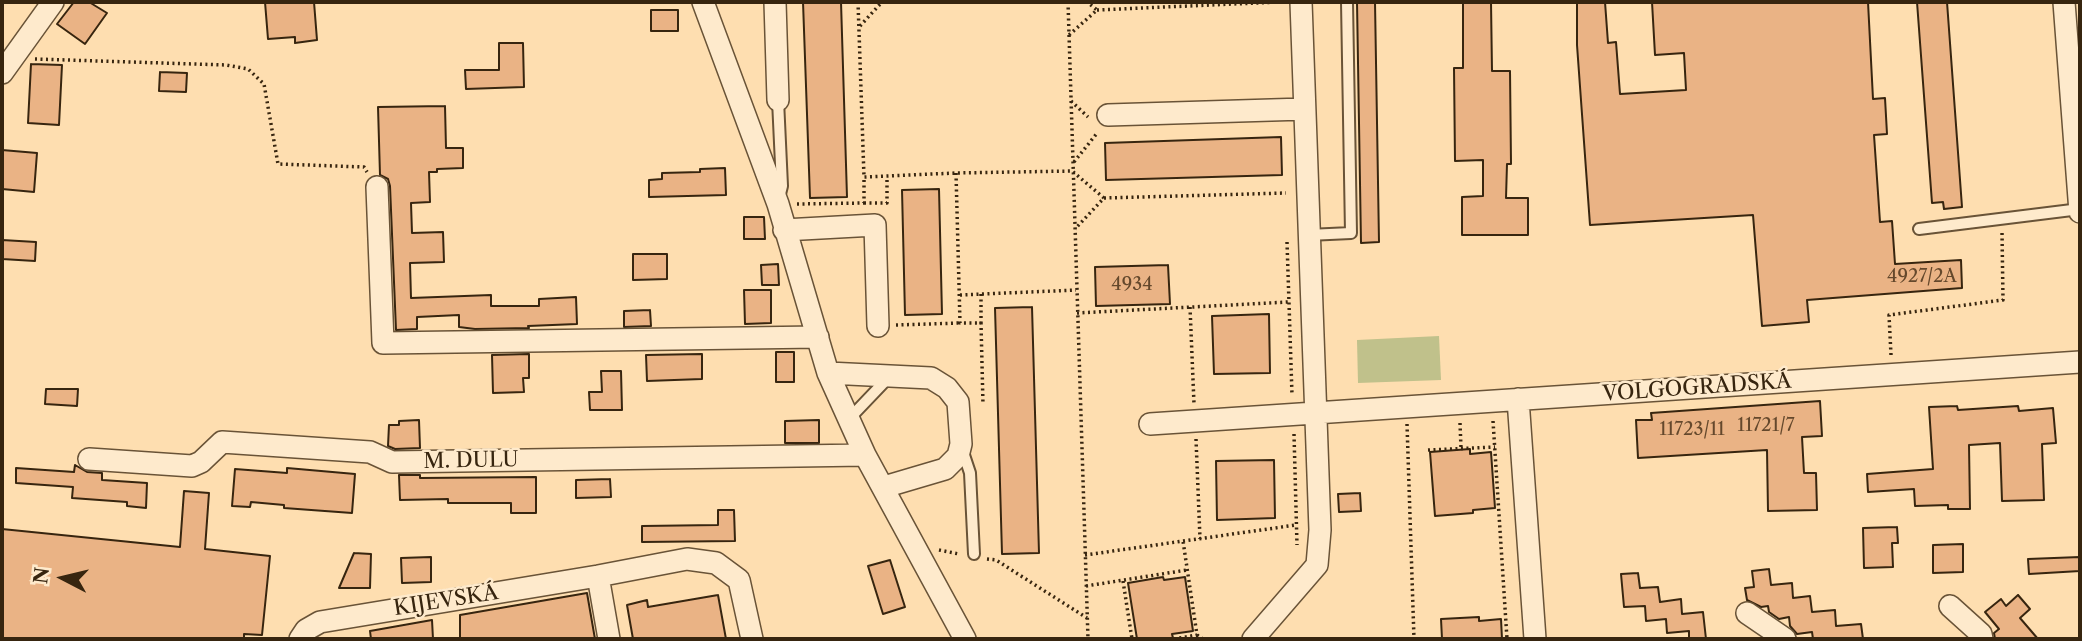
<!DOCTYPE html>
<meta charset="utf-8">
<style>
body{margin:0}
#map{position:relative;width:2082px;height:641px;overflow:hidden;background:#fedeb0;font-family:"Libre Caslon Text",serif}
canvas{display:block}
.frame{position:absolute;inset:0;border:4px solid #37250f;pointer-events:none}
.north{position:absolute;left:28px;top:543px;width:70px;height:70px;-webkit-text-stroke:5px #feeacc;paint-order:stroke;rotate:277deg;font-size:19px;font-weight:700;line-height:28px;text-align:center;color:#37250f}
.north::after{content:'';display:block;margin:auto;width:24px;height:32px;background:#37250f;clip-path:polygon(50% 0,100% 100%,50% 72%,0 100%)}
</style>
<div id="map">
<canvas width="2082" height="641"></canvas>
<div class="frame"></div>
<div class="north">N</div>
</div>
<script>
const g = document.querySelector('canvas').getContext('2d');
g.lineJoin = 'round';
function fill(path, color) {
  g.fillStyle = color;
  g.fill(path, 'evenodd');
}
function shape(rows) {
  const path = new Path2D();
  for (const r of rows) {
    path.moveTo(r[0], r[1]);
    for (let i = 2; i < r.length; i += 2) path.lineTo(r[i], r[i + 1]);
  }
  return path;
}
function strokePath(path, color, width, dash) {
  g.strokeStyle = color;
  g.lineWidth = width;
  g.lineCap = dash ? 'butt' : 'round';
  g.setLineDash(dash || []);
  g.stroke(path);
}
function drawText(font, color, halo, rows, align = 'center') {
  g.font = font + ' "Libre Caslon Text",serif';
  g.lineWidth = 5;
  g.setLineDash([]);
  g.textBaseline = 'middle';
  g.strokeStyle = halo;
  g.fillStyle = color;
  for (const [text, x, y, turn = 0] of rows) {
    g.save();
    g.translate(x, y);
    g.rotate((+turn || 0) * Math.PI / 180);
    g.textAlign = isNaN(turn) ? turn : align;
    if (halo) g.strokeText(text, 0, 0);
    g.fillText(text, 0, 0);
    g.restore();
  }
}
fill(shape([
 [1439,336,1441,380,1358,383,1357,340]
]), '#c0c18b');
const building = shape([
 [74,2,89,2,107,13,85,44,57,24,74,2],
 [265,2,314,2,317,40,295,43,295,37,268,39,265,2],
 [803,2,841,2,847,197,810,198,803,2],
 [1357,2,1375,2,1379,242,1361,243,1357,2],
 [1463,2,1491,2,1492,71,1510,71,1511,164,1507,164,1506,198,1528,198,1528,235,1462,235,1462,197,1483,196,1483,160,1455,161,1454,68,1463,68,1463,2],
 [1577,2,1605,2,1608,43,1616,42,1620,94,1686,90,1684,53,1655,55,1652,2,1868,2,1873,99,1885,98,1887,134,1874,135,1880,222,1892,221,1895,264,1961,260,1962,288,1807,300,1809,322,1762,326,1753,215,1590,225,1577,45,1577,2],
 [1917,2,1947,2,1962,207,1944,209,1943,202,1932,203,1917,2],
 [651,10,678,10,678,31,651,31,651,10],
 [499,43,523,43,524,87,466,89,465,70,499,70,499,43],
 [31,64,62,65,59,125,28,123,31,64],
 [160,72,187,73,186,92,159,91,160,72],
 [445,106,446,148,463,148,463,168,437,169,437,172,429,172,430,202,411,203,412,233,443,232,444,262,410,263,411,298,491,295,491,306,539,306,539,299,576,297,577,324,528,326,529,328,475,329,459,327,459,315,417,317,417,329,396,330,390,186,388,179,380,175,378,107,445,106],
 [1281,137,1282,175,1106,180,1105,143,1281,137],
 [2,150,37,153,34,192,2,189,2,150],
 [725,168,726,195,649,197,649,180,662,179,662,173,700,172,700,169,725,168],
 [939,189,942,314,905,315,902,190,939,189],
 [744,217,764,217,765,239,744,239,744,217],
 [2,240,36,242,35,261,2,259,2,240],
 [633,254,667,254,667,279,633,280,633,254],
 [778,264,779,285,762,285,761,265,778,264],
 [1168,265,1170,304,1096,306,1095,267,1168,265],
 [744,290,771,290,771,323,745,324,744,290],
 [1032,307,1039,553,1002,554,995,308,1032,307],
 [650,310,651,326,624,327,624,311,650,310],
 [1269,314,1270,373,1214,374,1212,316,1269,314],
 [776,352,794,352,794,382,776,382,776,352],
 [529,354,529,378,523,378,524,392,493,393,492,355,529,354],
 [702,354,702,379,647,381,646,355,702,354],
 [601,371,621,371,622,410,590,410,589,392,602,392,601,371],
 [46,389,78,389,77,406,45,404,46,389],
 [1820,401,1822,436,1802,437,1804,473,1816,473,1817,510,1768,511,1767,450,1638,458,1636,420,1652,420,1651,413,1820,401],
 [1957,406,1958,410,2018,406,2019,411,2053,408,2056,443,2042,444,2044,500,2002,501,2000,443,1969,445,1970,509,1948,509,1948,505,1915,506,1914,489,1868,492,1867,474,1933,469,1929,407,1957,406],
 [419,420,420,448,395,449,388,446,389,425,399,425,399,421,419,420],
 [819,420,819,443,785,443,785,421,819,420],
 [1470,449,1470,454,1491,452,1495,508,1473,510,1473,513,1435,516,1430,452,1470,449],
 [1274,460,1275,518,1217,520,1216,461,1274,460],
 [75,465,87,472,102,473,102,480,147,483,146,508,127,506,127,502,72,498,73,487,16,483,16,468,74,472,75,465],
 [287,468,355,474,352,513,284,508,284,505,251,502,250,507,232,506,235,469,287,473,287,468],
 [399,475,420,475,420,478,536,477,536,513,511,513,511,503,448,503,448,499,400,500,399,475],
 [610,479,611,497,576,498,576,480,610,479],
 [184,491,209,493,205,549,270,556,262,635,244,634,244,639,2,639,2,529,180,547,184,491],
 [1360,493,1361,511,1339,512,1338,494,1360,493],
 [718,510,734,510,735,541,642,542,642,526,718,525,718,510],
 [1897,527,1898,543,1892,543,1893,567,1864,568,1863,528,1897,527],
 [1963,544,1963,572,1933,573,1933,545,1963,544],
 [354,553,371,554,370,588,339,588,354,553],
 [431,557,431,582,402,583,401,558,431,557],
 [2080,557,2080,571,2029,574,2028,559,2080,557],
 [890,560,905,607,883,614,868,566,890,560],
 [1769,569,1771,585,1792,583,1793,598,1810,596,1812,612,1835,610,1836,626,1861,624,1863,639,1813,639,1812,632,1797,634,1790,626,1789,617,1779,619,1769,612,1768,606,1761,607,1747,600,1745,588,1754,587,1752,571,1769,569],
 [1638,573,1640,588,1658,587,1660,602,1681,599,1682,614,1703,612,1706,639,1689,639,1689,631,1667,633,1666,619,1646,621,1645,606,1624,607,1621,574,1638,573],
 [1163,577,1164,580,1185,577,1193,631,1172,634,1173,638,1163,639,1137,639,1128,583,1163,577],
 [587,593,595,639,460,639,460,615,587,593],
 [718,595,726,639,633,639,627,605,647,600,648,607,718,595],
 [2018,595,2030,609,2020,618,2038,639,1995,639,1994,633,1999,629,1985,612,2001,599,2006,606,2018,595],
 [1479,617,1479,621,1501,619,1502,639,1442,639,1441,619,1479,617],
 [432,620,433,639,371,639,370,631,432,620]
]);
fill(building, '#eab385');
strokePath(building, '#37250f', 2);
const lane = shape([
 [778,100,782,186,779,198],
 [1919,229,2080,209],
 [1308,235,1351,233,1347,2],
 [848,420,890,376],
 [962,449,970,473,974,554]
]);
const street = shape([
 [703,2,778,204,828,373,865,455,965,639],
 [775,2,778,100],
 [2064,2,2080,212],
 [2,73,53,2],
 [1108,115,1304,109],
 [377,187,383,343,818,337],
 [784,230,875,225,878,326],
 [828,373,931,378,947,388,958,402,961,444,958,456,945,469,884,487],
 [1518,399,1535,639],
 [1150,424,2080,362],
 [89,459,192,466,201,462,222,442,370,452,392,462,865,455],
 [598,576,609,639],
 [1950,606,1981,634,1982,639],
 [1747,613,1785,639],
 [300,639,306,630,320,622,598,576,687,559,716,563,739,580,752,639],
 [1253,639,1317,565,1320,530,1301,2]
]);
strokePath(lane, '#695337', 14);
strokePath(street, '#695337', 24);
strokePath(shape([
 [858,2,864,177],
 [1068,2,1088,639],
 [1097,10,1279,2],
 [860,26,882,2],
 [1069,35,1097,10,1087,2],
 [35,59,226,65,248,69,264,84,278,164,364,167,367,172],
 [1071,101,1088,117],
 [1074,162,1098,132],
 [956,173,960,323,981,323,983,405],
 [1104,198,1286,193],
 [864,203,887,203,887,177],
 [797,204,864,203,864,177,956,173,1072,171,1104,198,1075,229],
 [1287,242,1292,395],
 [981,294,981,323],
 [960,295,1076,290],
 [1190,307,1194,404],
 [1077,313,1288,302],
 [896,325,960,323],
 [1891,355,1889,315,2003,300,2002,232],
 [1493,421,1507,639],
 [1460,423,1461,448],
 [1407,424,1414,639],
 [1294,434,1297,545],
 [1196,439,1200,539],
 [1428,450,1495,447],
 [939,550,959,554],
 [1085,555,1296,525],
 [987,559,996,560,1087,618],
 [1123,581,1132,639],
 [1086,586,1187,570],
 [1197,635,1203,639],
 [1174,639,1197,635,1183,541]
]), '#37250f', 3.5, [2, 3.5]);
strokePath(lane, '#feeacc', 10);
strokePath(street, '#feeacc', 21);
drawText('18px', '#64482c', null, [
 ["4927/2A",1922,277],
 ["4934",1132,285],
 ["11721/7",1766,426],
 ["11723/11",1692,430]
]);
drawText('21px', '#37250f', '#feeacc', [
 ["VOLGOGRADSKÁ",1697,388,-4],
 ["M. DULU",471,461,-1],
 ["KIJEVSKÁ",446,601,-9]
]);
</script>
